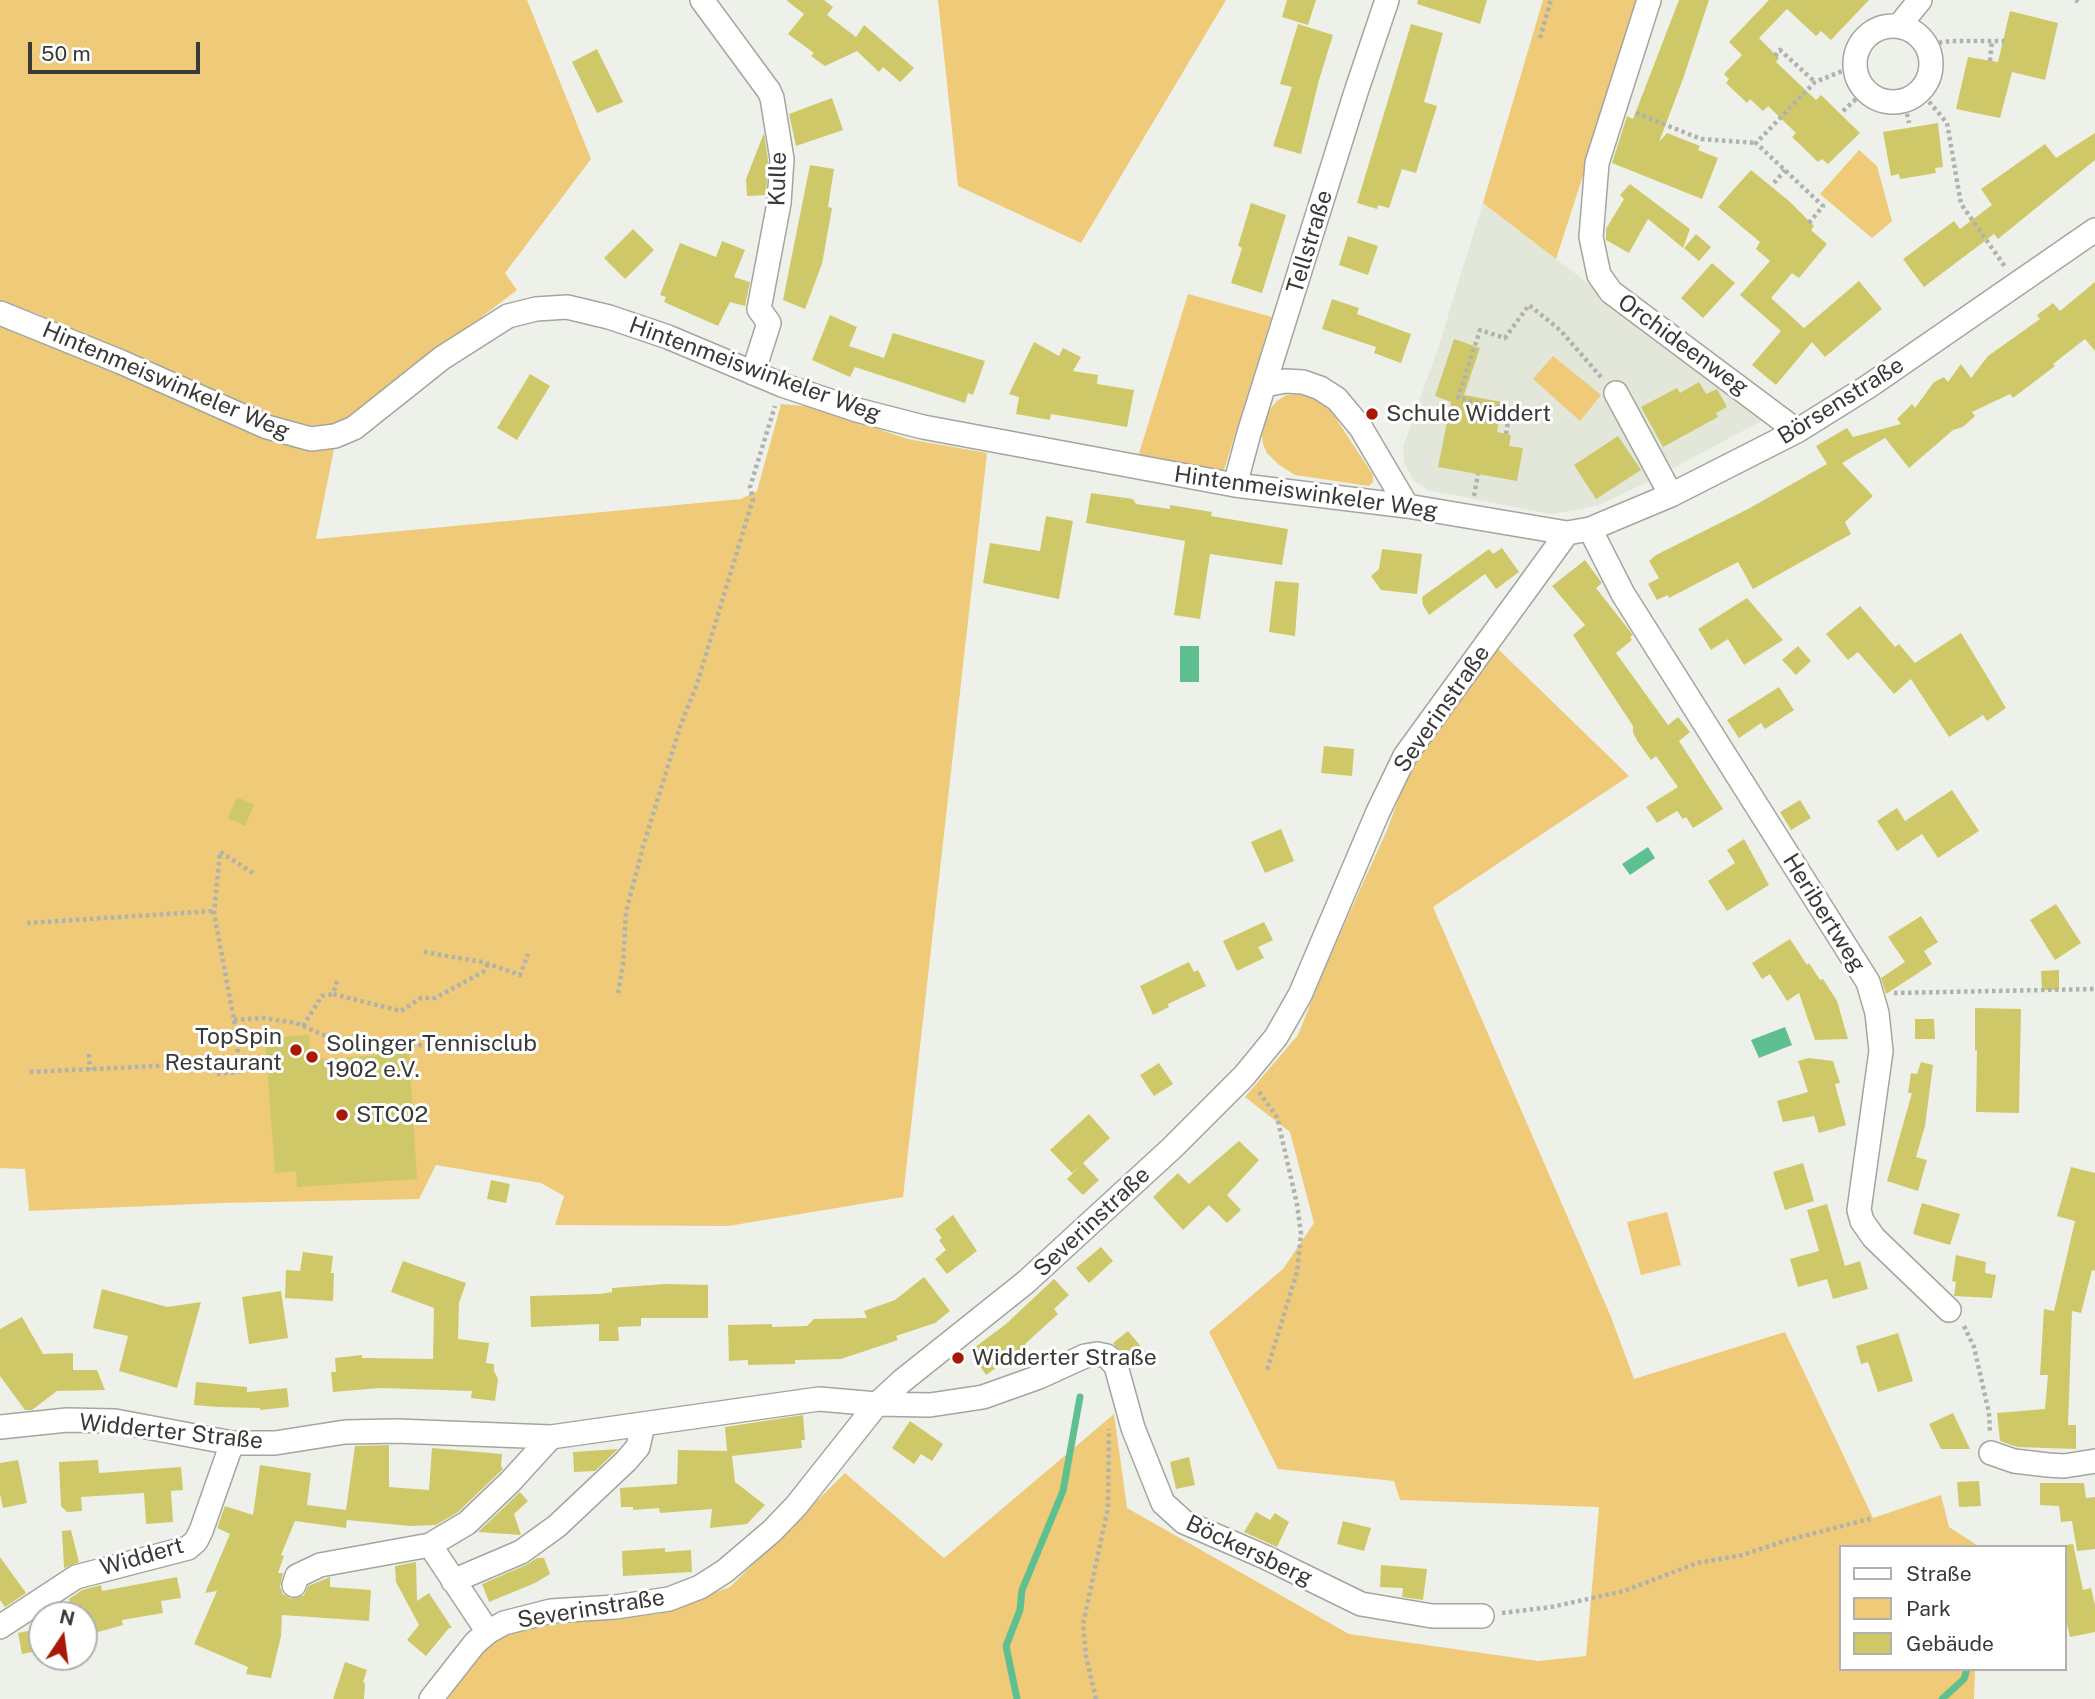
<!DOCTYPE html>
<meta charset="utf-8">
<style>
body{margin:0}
#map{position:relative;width:2095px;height:1699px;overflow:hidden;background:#eef1ea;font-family:"Public Sans",sans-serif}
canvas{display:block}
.legend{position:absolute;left:1839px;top:1545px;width:228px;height:126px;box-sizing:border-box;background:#fff;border:2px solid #b0b0af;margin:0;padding:9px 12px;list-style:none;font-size:21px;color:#393a38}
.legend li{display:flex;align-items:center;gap:14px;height:35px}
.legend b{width:35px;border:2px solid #b0b0af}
.north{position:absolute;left:28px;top:1601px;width:70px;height:70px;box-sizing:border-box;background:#fff;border:2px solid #b0b0af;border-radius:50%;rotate:13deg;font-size:19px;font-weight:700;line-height:28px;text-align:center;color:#393a38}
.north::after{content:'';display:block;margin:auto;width:24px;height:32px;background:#a91805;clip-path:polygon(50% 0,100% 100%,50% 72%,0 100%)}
.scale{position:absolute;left:28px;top:42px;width:172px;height:32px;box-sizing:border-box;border:4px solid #393a38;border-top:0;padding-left:9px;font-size:21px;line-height:24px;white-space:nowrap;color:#393a38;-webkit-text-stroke:5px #fff;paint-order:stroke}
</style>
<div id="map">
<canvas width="2095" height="1699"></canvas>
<ul class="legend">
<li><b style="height:9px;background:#fff"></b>Straße</li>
<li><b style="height:19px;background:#efca78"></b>Park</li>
<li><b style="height:19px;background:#cfc869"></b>Gebäude</li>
</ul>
<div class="north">N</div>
<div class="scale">50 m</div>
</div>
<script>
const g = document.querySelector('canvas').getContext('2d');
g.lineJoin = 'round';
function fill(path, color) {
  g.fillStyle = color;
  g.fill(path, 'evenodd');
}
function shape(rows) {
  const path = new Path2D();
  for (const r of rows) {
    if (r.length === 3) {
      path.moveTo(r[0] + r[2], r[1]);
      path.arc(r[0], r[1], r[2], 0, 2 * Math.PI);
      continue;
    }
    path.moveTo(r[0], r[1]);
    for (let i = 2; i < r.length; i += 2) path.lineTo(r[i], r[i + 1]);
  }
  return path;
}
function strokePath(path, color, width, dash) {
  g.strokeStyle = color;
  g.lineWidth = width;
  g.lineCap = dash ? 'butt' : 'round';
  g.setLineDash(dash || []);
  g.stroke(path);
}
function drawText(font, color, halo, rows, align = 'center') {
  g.font = font + ' "Public Sans",sans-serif';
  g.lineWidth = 6;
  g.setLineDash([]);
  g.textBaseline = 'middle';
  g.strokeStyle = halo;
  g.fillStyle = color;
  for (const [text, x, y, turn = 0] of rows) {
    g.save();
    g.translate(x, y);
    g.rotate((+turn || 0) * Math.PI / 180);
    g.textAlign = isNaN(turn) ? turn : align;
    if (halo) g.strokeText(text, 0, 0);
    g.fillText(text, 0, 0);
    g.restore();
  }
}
fill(shape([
 [1483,203,1556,259,1767,418,1651,480,1599,505,1576,510,1550,514,1428,490,1414,481,1404,463,1403,447,1439,345]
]), '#e2e7d9');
fill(shape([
 [0,0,527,0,591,159,505,273,517,290,336,428,317,431,289,426,33,312,0,304],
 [938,0,1226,0,1081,243,958,186],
 [1543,0,1640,0,1556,259,1483,203],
 [1859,150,1877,166,1892,221,1872,238,1820,194],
 [1188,294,1272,317,1222,476,1138,457],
 [0,323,265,434,334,449,316,539,741,499,757,491,781,404,812,407,908,439,987,453,903,1197,728,1226,555,1225,564,1196,541,1183,436,1165,419,1199,221,1203,29,1211,25,1169,0,1168],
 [1553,356,1601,395,1580,421,1533,379],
 [1300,394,1311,395,1327,405,1373,475,1373,482,1369,486,1295,475,1279,465,1267,453,1263,444,1261,430,1266,414,1277,401,1286,395],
 [1496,647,1629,776,1433,907,1611,1317,1634,1379,1785,1332,1873,1518,1941,1495,1949,1527,1980,1547,1841,1547,1841,1669,1975,1669,1974,1699,448,1699,490,1641,537,1626,658,1614,730,1587,845,1473,944,1558,1114,1414,1127,1508,1349,1634,1538,1661,1586,1656,1599,1507,1400,1500,1394,1481,1278,1469,1209,1332,1283,1269,1314,1223,1290,1132,1245,1097,1298,1035,1326,965,1387,830,1408,774],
 [1667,1212,1681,1265,1641,1275,1627,1222]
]), '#efca78');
fill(shape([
 [1180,646,1199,646,1199,682,1180,682],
 [1648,847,1655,858,1630,875,1622,864],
 [1785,1027,1792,1045,1759,1058,1751,1040]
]), '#5ec090');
strokePath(shape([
 [1017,1699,1006,1646,1020,1610,1022,1590,1063,1491,1080,1397],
 [1942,1699,1964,1679,1967,1669]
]), '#5ec090', 7);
fill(shape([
 [786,0,824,0,833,7,827,15,856,37,864,25,914,68,900,82,883,67,879,72,857,51,825,66,811,56,814,53,788,34,804,14],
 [1287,0,1316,0,1308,25,1282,17],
 [1418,0,1487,0,1480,24,1417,4],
 [1679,0,1709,0,1683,79,1659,142,1667,133,1700,146,1698,150,1718,158,1702,199,1612,163,1627,116,1633,119],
 [1769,0,1869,0,1831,40,1821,31,1816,36,1787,9,1759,38,1779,58,1776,62,1816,100,1821,95,1860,133,1828,164,1822,159,1818,162,1792,137,1796,133,1768,106,1763,111,1750,99,1747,103,1726,83,1729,79,1724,74,1742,55,1729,42],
 [2010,11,2058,23,2045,80,2012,72,2000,118,1956,109,1968,57,1998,62],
 [1298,24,1333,35,1319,80,1301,154,1273,146,1292,87,1280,84],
 [1411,24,1443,33,1424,102,1437,106,1416,173,1402,169,1389,208,1378,205,1377,209,1357,203],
 [597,49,623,102,597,113,572,62],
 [832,98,843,130,796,146,789,114],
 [1938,123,1943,167,1935,168,1936,173,1900,179,1899,174,1891,176,1883,132],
 [764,133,768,160,766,195,747,196,746,179],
 [2095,133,2095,160,1998,239,1994,234,1924,287,1903,259,1954,221,1960,229,1992,205,1981,189,2045,144,2056,158],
 [810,165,834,169,828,207,832,208,822,264,805,309,783,300],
 [1751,170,1789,201,1814,226,1811,230,1827,244,1799,278,1792,273,1771,298,1804,328,1859,281,1882,309,1825,357,1812,342,1776,385,1752,365,1781,331,1740,295,1770,261,1756,249,1760,242,1718,207],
 [1630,184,1690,229,1683,248,1648,219,1629,253,1606,240,1606,229,1624,199,1620,195],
 [1251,203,1286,215,1262,293,1231,283,1242,248,1238,246],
 [633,229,654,250,625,279,604,258],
 [1696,234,1711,247,1699,261,1684,248],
 [1348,236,1378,246,1368,275,1339,265],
 [722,241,745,250,734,277,750,282,745,306,730,302,718,326,664,302,666,297,660,295,680,243,716,257],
 [1712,263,1735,283,1703,318,1681,298],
 [2095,282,2095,351,2085,339,2053,364,2055,366,2013,398,2010,394,1972,412,1975,416,1963,427,1953,430,1909,468,1885,438,1842,463,1873,496,1845,522,1851,534,1753,589,1738,562,1669,598,1668,595,1657,600,1648,584,1659,578,1649,561,1656,555,1750,508,1827,464,1816,446,1847,428,1853,437,1901,424,1897,419,1912,404,1915,408,1934,382,1944,377,1948,382,1961,364,1971,378,1988,356,2040,319,2037,315,2053,303,2060,311],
 [1332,299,1359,308,1357,314,1411,334,1401,363,1374,353,1376,347,1322,329],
 [830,315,857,327,849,346,884,358,893,333,985,361,973,395,968,393,965,403,855,367,850,377,812,360],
 [1454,339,1480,348,1464,395,1502,402,1497,432,1511,435,1509,446,1523,448,1517,481,1438,467,1451,402,1435,396],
 [1034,342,1059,356,1063,348,1081,357,1073,371,1098,375,1097,384,1134,390,1127,427,1051,414,1050,420,1016,414,1019,397,1009,394],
 [530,374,550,386,517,440,497,428],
 [1699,382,1706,394,1717,389,1727,407,1716,413,1718,417,1663,447,1641,407,1677,388,1680,393],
 [1618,436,1641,470,1596,499,1574,465],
 [1091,493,1133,499,1136,504,1170,509,1170,505,1212,512,1211,516,1288,529,1282,565,1210,554,1200,619,1174,615,1185,541,1086,523],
 [1046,516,1073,521,1059,599,983,583,990,543,1040,551],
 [1502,548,1519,572,1496,589,1485,574,1429,615,1423,605,1422,597,1489,549,1493,554],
 [1382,549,1422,554,1417,594,1381,590,1371,576,1379,569],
 [1585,560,1602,583,1596,588,1633,635,1630,637,1632,640,1616,653,1668,725,1678,717,1690,732,1679,741,1723,809,1693,828,1686,817,1683,819,1677,811,1657,823,1646,807,1678,787,1656,756,1651,760,1638,742,1633,733,1633,726,1573,635,1585,625,1552,586],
 [1275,581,1299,583,1295,636,1269,632],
 [1747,598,1783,640,1744,665,1728,639,1711,650,1698,629],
 [1860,606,1895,647,1899,644,1915,663,1961,633,2006,708,1987,721,1983,715,1949,737,1911,679,1894,694,1858,652,1848,660,1826,634],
 [1798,646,1811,661,1796,675,1782,660],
 [1779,687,1794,710,1765,729,1761,723,1739,738,1727,720],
 [1324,746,1354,749,1352,776,1321,773],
 [1952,790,1979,831,1938,858,1922,834,1897,851,1877,821,1897,808,1905,821],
 [237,797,254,805,245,826,228,818],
 [1800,800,1811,818,1791,830,1780,812],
 [1281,829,1294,861,1265,873,1251,842],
 [1744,839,1769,885,1727,911,1708,881,1735,863,1727,850],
 [2056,904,2081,943,2055,960,2030,920],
 [1921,916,1938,942,1924,951,1932,964,1886,994,1881,978,1905,962,1888,937],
 [1264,922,1273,940,1258,947,1264,958,1237,971,1223,941],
 [1790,939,1807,965,1809,963,1820,980,1823,979,1837,1001,1848,1039,1815,1040,1799,993,1787,1001,1770,974,1762,979,1752,963],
 [1189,962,1194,972,1198,970,1206,986,1168,1004,1169,1007,1153,1015,1140,986],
 [2059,970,2059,990,2042,990,2041,971],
 [1975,1008,2021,1009,2019,1113,1976,1112,1977,1050,1975,1050],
 [1915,1019,1934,1019,1935,1039,1915,1039],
 [309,1035,311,1060,409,1053,417,1179,297,1187,296,1171,275,1173,265,1038],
 [1809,1058,1833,1061,1840,1083,1835,1084,1846,1125,1819,1133,1814,1116,1783,1122,1777,1101,1808,1092,1798,1061],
 [1921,1062,1933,1065,1925,1126,1916,1157,1927,1160,1918,1191,1887,1181,1912,1093,1908,1093,1911,1073,1917,1074],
 [1159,1063,1173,1084,1154,1096,1140,1075],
 [1089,1114,1110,1138,1083,1163,1099,1180,1083,1195,1067,1179,1079,1167,1072,1173,1050,1150],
 [1239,1141,1259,1160,1227,1195,1241,1210,1227,1223,1209,1205,1183,1230,1153,1197,1178,1173,1189,1184],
 [1803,1163,1814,1201,1785,1210,1773,1172],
 [2071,1167,2095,1173,2095,1271,2092,1270,2081,1313,2072,1311,2068,1425,2076,1425,2076,1449,2017,1447,2000,1441,1997,1413,2045,1409,2048,1375,2040,1375,2044,1309,2054,1311,2075,1221,2057,1216],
 [491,1180,510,1184,506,1203,487,1199],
 [1922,1203,1960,1214,1950,1245,1913,1234],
 [1827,1204,1845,1266,1860,1261,1868,1289,1833,1299,1827,1279,1798,1287,1790,1259,1819,1251,1807,1210],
 [953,1215,977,1251,947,1274,935,1259,946,1250,939,1240,942,1238,935,1229],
 [1101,1247,1113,1261,1089,1283,1076,1268],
 [303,1252,333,1256,331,1273,334,1273,333,1301,285,1298,286,1270,300,1271],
 [1956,1255,1986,1262,1985,1273,1996,1275,1992,1298,1954,1296,1956,1282,1952,1281],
 [403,1261,466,1283,459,1303,458,1339,489,1343,486,1363,494,1364,494,1371,498,1379,495,1401,471,1398,472,1391,380,1388,333,1392,331,1372,336,1372,335,1358,362,1355,362,1358,433,1359,434,1308,391,1292],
 [924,1277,950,1311,935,1323,896,1336,898,1340,841,1359,795,1360,795,1364,748,1365,748,1360,729,1361,728,1325,772,1324,772,1327,807,1326,814,1319,867,1318,864,1311,895,1300],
 [1054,1279,1069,1295,1054,1309,1058,1314,1025,1344,1028,1348,1010,1361,1008,1359,986,1375,970,1351,1006,1324],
 [665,1284,708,1285,708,1318,641,1318,641,1326,618,1327,619,1341,599,1341,599,1324,531,1327,530,1296,600,1294,612,1292,612,1288],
 [102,1289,167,1307,201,1302,177,1388,119,1371,128,1336,93,1328],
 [281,1291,288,1338,249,1344,242,1297],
 [22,1317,43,1354,73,1353,73,1370,97,1370,105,1390,57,1391,32,1410,25,1410,0,1376,0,1329],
 [1128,1331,1148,1355,1134,1368,1113,1343],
 [1898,1333,1913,1381,1878,1392,1868,1362,1861,1364,1856,1346],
 [196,1382,247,1387,247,1392,287,1388,289,1407,260,1410,260,1408,218,1407,194,1405],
 [1953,1413,1970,1449,1941,1449,1929,1424],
 [803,1415,805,1440,801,1440,802,1448,732,1456,735,1482,765,1505,747,1524,710,1528,712,1509,660,1513,659,1508,633,1510,633,1507,621,1507,620,1488,677,1484,678,1450,727,1451,725,1427],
 [910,1421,943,1444,932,1461,921,1454,914,1464,892,1448],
 [389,1445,389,1487,429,1490,432,1448,502,1454,501,1466,503,1469,458,1512,436,1525,411,1526,347,1520,346,1528,295,1521,281,1555,284,1556,278,1573,283,1573,280,1587,283,1594,290,1598,297,1598,304,1595,308,1586,330,1577,330,1587,371,1590,369,1621,282,1615,281,1636,271,1678,246,1674,248,1667,194,1644,217,1591,205,1593,230,1534,217,1528,225,1506,253,1515,260,1465,311,1473,307,1505,346,1510,355,1446],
 [618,1449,595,1471,574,1472,573,1452],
 [1189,1457,1195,1485,1176,1489,1170,1462],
 [18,1460,27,1503,3,1508,0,1494,0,1463],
 [98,1460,99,1473,181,1467,183,1490,171,1491,173,1522,146,1524,144,1493,81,1497,82,1511,67,1512,61,1506,59,1462],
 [1979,1481,1981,1506,1959,1507,1957,1482],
 [2040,1483,2084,1483,2086,1498,2095,1497,2095,1549,2077,1551,2072,1521,2061,1522,2059,1506,2040,1505],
 [520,1492,528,1501,514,1514,521,1535,478,1532],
 [1256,1512,1270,1520,1275,1513,1289,1522,1277,1547,1244,1532],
 [1343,1521,1371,1528,1364,1551,1337,1544],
 [71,1530,79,1562,64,1568,62,1531],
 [2073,1544,2083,1590,2091,1588,2095,1605,2095,1632,2070,1637,2065,1616,2065,1545],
 [665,1548,665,1552,691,1550,692,1572,623,1576,622,1551],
 [0,1557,26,1593,5,1607,0,1600],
 [537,1558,544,1558,550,1574,535,1583,489,1602,482,1584,526,1565],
 [416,1562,417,1601,429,1593,452,1628,449,1628,426,1656,407,1640,419,1625,396,1582,395,1566],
 [1381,1565,1427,1569,1423,1600,1402,1597,1403,1588,1380,1587],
 [177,1577,181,1598,161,1601,163,1613,122,1620,123,1625,84,1636,84,1607,72,1610,69,1599,82,1590,101,1585,102,1591],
 [42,1628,42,1650,22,1654,18,1633],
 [345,1662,367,1670,363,1682,365,1683,364,1699,333,1699]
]), '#cfc869');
const minor = shape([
 [702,0,769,91,772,98,782,159,779,203,759,309,769,323,753,373],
 [1649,0,1597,163,1591,237,1599,275,1611,292,1797,431],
 [1899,26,1920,0],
 [1893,64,38],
 [0,313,121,362,267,427,311,439,335,436,354,428,442,358,508,316,536,309,567,307,609,317,668,337,782,385,857,410,923,427,1235,485,1407,506,1567,533,1590,529,1671,495,1797,431,1869,386,2095,230],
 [1265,385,1285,381,1303,382,1320,388,1337,399,1361,428,1407,506],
 [1616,393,1671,495],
 [1235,485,1249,433,1356,92,1387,0],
 [1590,529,1623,594,1868,982,1877,1013,1881,1051,1859,1210,1862,1221,1874,1238,1949,1310],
 [0,1427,67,1420,115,1421,232,1443,275,1443,345,1432,396,1431,551,1437,819,1399,877,1404,930,1405,983,1397,1039,1377,1085,1356,1097,1354,1107,1356,1116,1366,1133,1428,1163,1503,1184,1522,1265,1557,1361,1604,1432,1616,1482,1616],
 [1991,1453,2014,1461,2048,1465,2064,1466,2095,1461],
 [430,1545,467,1523,510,1482,551,1437],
 [453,1581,521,1552,557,1526,626,1461,638,1447,643,1425],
 [294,1585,297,1576,320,1565,430,1545,488,1632],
 [0,1627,76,1577,188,1548,196,1541,201,1531,232,1443],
 [431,1699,475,1643,488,1632,504,1623,551,1611,615,1607,669,1599,700,1587,725,1571,772,1531,796,1506,877,1404,902,1381,1026,1282,1172,1148,1244,1076,1276,1037,1300,995,1377,814,1405,756,1567,533]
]);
strokePath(minor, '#a3a69f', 26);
strokePath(shape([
 [2076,0,2078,2],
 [1540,38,1551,0],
 [1925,45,1951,41,2004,41],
 [1775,56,1780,50,1815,82],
 [1990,61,1992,41],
 [1920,91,1947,123,1961,204,2006,268],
 [1904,100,1909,123],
 [1843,111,1866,90],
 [1636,113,1701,139,1756,143],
 [1774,183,1785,170],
 [1809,223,1823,206,1756,143,1815,82,1855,66],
 [1506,434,1510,410,1458,398,1480,330,1505,338,1529,305,1560,330,1601,377],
 [1474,496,1478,474],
 [27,923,214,911],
 [424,952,483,962,520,975,528,954],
 [337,981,333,994,401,1011,421,998,435,998,483,972,488,964],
 [618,993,623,965,626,912,643,847,681,724,697,684,753,499,750,487,775,406],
 [1894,993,2095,989],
 [234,1020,263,1018,296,1023,342,1043,450,1046],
 [303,1026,322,996,333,994],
 [89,1054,90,1070],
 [30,1072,239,1062],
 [217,1074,239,1072,239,1062,234,1020,214,913,220,852,253,873],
 [1259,1092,1277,1117,1297,1204,1301,1234,1297,1272,1267,1370],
 [1964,1326,1974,1347,1989,1413,1990,1433],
 [1502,1613,1551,1607,1624,1591,1697,1563,1742,1555,1788,1540,1873,1518],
 [1096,1699,1086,1656,1083,1624,1108,1508,1109,1429]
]), '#b0b2ad', 4.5, [3.5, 3.5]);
strokePath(minor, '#fff', 23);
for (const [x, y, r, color] of [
 [1372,414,7,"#a91805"],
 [296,1050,7,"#a91805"],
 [312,1057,7,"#a91805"],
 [342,1115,7,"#a91805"],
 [958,1358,7,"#a91805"]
]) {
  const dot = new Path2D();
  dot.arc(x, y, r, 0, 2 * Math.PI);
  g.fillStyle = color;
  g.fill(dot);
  strokePath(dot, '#fff', 2.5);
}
drawText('23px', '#393a38', '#fff', [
 ["Kulle",778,179,-88],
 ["Tellstraße",1310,242,-73],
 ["Orchideenweg",1683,345,36],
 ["Hintenmeiswinkeler Weg",755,370,20],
 ["Hintenmeiswinkeler Weg",166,381,23],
 ["Börsenstraße",1841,401,-32],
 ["Hintenmeiswinkeler Weg",1306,493,8],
 ["Severinstraße",1442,709,-55],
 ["Heribertweg",1824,913,58],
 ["Severinstraße",1092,1222,-43],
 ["Widderter Straße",171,1432,6],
 ["Böckersberg",1249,1551,25],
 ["Widdert",142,1557,-16],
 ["Severinstraße",591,1609,-9]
]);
drawText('23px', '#393a38', '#fff', [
 ["Schule Widdert",1386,414],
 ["TopSpin",282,1037,"right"],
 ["Restaurant",282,1063,"right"],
 ["Solinger Tennisclub",326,1044],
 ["1902 e.V.",326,1070],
 ["STC02",356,1115],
 ["Widderter Straße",972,1358]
], 'left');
</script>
